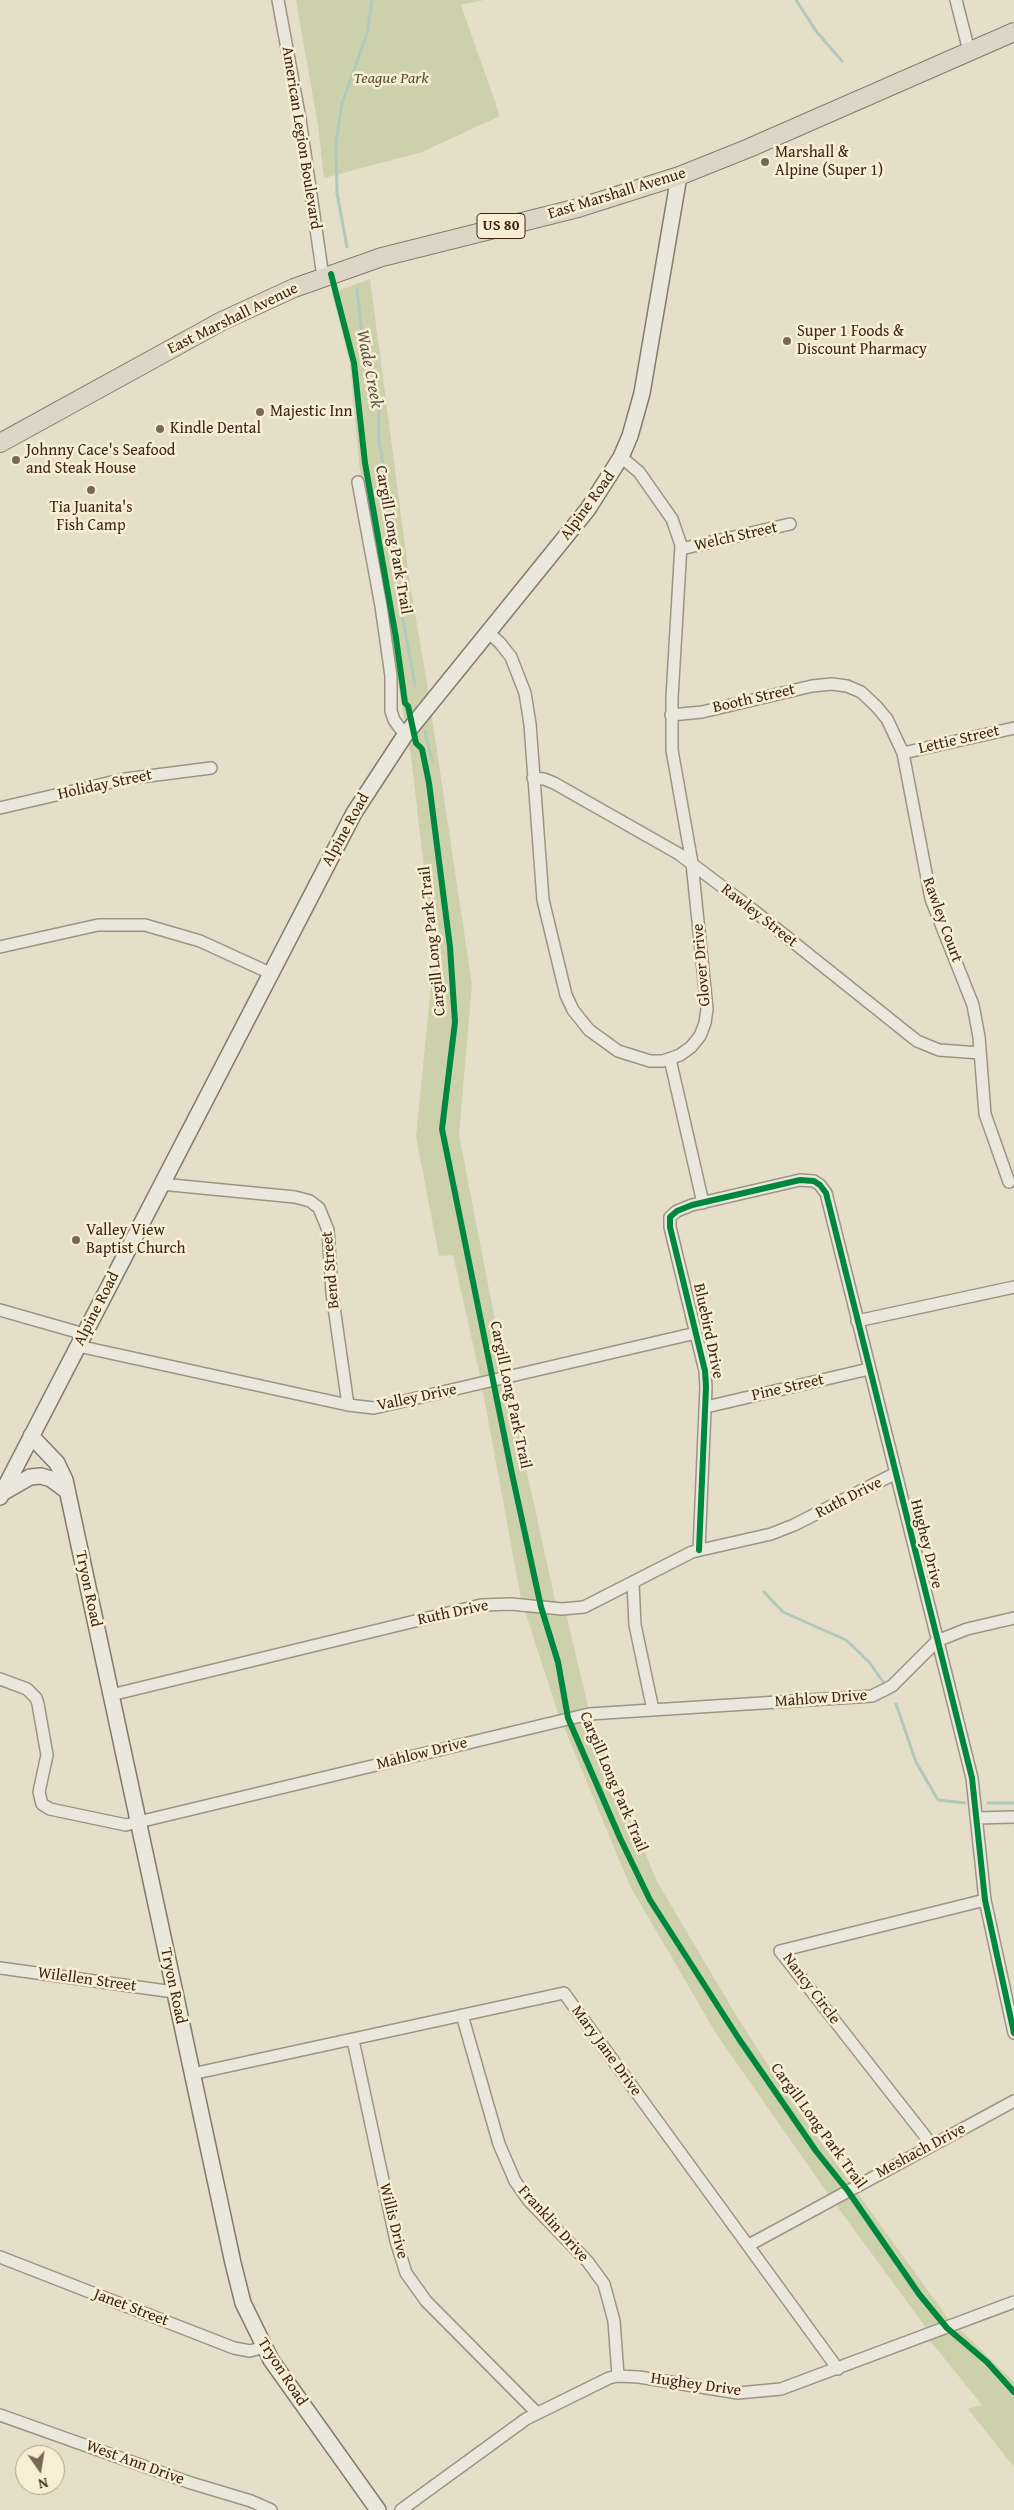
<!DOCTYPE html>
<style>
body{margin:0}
#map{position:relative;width:1014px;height:2510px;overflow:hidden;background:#e5dfc9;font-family:"Gentium Book Plus",serif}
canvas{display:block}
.north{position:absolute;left:15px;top:2445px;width:50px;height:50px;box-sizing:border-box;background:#f7eed3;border:1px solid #ad9e89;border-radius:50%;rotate:167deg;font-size:14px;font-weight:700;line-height:20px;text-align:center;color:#3e251a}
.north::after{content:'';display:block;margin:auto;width:18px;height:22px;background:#786657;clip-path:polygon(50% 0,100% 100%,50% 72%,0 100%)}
</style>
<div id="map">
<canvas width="1014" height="2510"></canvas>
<div class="north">N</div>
</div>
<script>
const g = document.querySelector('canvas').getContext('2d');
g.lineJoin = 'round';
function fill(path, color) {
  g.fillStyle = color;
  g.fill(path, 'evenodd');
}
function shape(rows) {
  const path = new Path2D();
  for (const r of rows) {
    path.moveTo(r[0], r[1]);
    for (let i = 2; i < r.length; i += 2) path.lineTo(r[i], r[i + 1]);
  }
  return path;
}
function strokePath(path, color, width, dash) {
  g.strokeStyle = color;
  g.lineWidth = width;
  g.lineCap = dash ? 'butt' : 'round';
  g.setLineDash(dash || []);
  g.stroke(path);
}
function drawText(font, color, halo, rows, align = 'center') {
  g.font = font + ' "Gentium Book Plus",serif';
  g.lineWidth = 5;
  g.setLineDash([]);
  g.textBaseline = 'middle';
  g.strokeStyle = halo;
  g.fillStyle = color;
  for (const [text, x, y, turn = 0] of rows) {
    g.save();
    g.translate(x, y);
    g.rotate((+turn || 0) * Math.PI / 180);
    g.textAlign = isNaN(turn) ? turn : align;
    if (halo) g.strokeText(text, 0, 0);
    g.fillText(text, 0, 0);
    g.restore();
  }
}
fill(shape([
 [296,0,484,0,461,5,500,116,422,152,324,178,318,126],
 [370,279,410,584,427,684,472,985,459,1135,505,1372,555,1600,567,1617,588,1707,656,1880,739,2020,789,2098,947,2317,1014,2382,1014,2467,968,2409,982,2405,931,2342,924,2325,828,2194,717,2035,630,1886,558,1713,521,1599,480,1376,453,1255,439,1256,416,1137,434,955,411,756,359,463,350,363,332,293]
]), '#ccd1ab');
strokePath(shape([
 [796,0,816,31,842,61],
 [347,247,337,193,336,143,342,103,367,34,372,0],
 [357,289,362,333,379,407,379,441,395,537,398,592,415,686],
 [425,731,432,761],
 [764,1592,783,1612,846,1640,869,1662,884,1683],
 [896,1704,916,1762,938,1800,965,1803],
 [988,1803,1014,1803]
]), '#b2c8bb', 3);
const street = shape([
 [278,0,300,119,323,277],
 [956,0,969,51],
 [358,482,381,606,391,676,391,711,394,720,405,735],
 [681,549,790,524],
 [488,632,500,643,511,657,525,693,530,724,543,900,566,995,573,1010,589,1030,618,1051,650,1061,663,1061,680,1055,691,1047,700,1036,705,1023,707,1009,692,863,672,750,672,698,681,545,672,519,639,472,621,457],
 [671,715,702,712,812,686,832,684,847,686,861,692,876,706,887,719,903,753,931,899,973,1005,979,1037,985,1114,1009,1182],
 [903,753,1014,728],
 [533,778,544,779,554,783,679,854,753,910,917,1041,939,1050,980,1053],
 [0,808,125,779,211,768],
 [0,947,98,925,145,925,200,941,270,973],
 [670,1059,703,1203],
 [161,1184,295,1197,310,1201,319,1208,328,1230,332,1293,348,1405],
 [0,1310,84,1334],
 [857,1321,1014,1287],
 [78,1346,348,1405,374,1408,696,1333],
 [706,1407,869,1369],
 [699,1550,706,1387,705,1371,670,1227,670,1217,677,1211,692,1205,800,1180,814,1181,820,1185,826,1193,972,1778,985,1900,1014,2033],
 [633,1583,635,1625,653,1710],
 [0,1679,27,1689,36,1698,38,1704,47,1755,39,1792,42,1804,50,1809,126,1825,589,1714,872,1696,892,1686,937,1641,967,1629,1014,1618],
 [111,1695,481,1605,511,1604,562,1609,584,1607,692,1552,771,1534,794,1525,894,1474],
 [977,1818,1014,1817],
 [0,1968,174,1992],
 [462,2015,499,2144,515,2181,529,2201,588,2262,604,2284,614,2321,618,2376],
 [353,2040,396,2241,406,2273,426,2301,537,2413],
 [192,2074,564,1993,838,2369],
 [932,2145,780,1951,985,1900],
 [749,2245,1014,2101],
 [0,2257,234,2348,250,2351,264,2347],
 [0,2415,191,2483,251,2501,271,2510],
 [401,2510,526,2419,609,2378,618,2376,639,2377,738,2393,781,2389,1014,2302]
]);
const secondary = shape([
 [31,1436,57,1463,65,1480,233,2263,243,2303,271,2360,378,2510],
 [4,1492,30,1477,41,1476,51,1479,67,1491],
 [0,1497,354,813,405,735,588,509,621,457,630,436,642,393,679,176]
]);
const primary = shape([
 [0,443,222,321,294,288,382,257,578,208,679,176,749,148,1014,32]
]);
strokePath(street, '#9b9486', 14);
strokePath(secondary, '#837b6f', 18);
strokePath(primary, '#837b6f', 20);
strokePath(street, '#eae7dc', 11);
strokePath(secondary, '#eae7dc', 15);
strokePath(primary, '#ddd6c6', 18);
strokePath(shape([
 [331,274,354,363,365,463,396,638,405,703,408,706,416,743,422,749,429,783,450,947,455,1022,442,1129,512,1474,541,1607,558,1662,568,1718,620,1838,650,1900,739,2039,816,2151,848,2191,919,2294,947,2328,987,2362,1014,2392],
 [699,1550,706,1387,705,1371,670,1227,670,1217,677,1211,692,1205,800,1180,814,1181,820,1185,826,1193,972,1778,985,1900,1014,2033]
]), '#00873e', 6);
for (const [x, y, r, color] of [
 [765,162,5,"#786657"],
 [787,341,5,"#786657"],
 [260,412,5,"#786657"],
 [160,429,5,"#786657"],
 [16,460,5,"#786657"],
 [91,490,5,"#786657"],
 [76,1240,5,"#786657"]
]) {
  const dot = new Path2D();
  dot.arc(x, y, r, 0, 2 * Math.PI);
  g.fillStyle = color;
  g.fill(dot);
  strokePath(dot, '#f7eed3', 2);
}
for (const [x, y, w] of [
 [501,226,48]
]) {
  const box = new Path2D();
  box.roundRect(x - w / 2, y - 12.5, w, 25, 4);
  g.fillStyle = '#f7eed3';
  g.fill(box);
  strokePath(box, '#3e251a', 1);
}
drawText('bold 15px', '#3e251a', null, [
 ["US 80",501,226]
]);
drawText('italic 16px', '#5c4d38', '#f7eed3', [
 ["Teague Park",391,79]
]);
drawText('16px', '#3e251a', '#f7eed3', [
 ["American Legion Boulevard",301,138,81],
 ["East Marshall Avenue",617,194,-17],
 ["East Marshall Avenue",233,319,-26],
 ["Alpine Road",588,506,-54],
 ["Welch Street",736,537,-13],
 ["Cargill Long Park Trail",393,540,80],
 ["Booth Street",754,699,-13],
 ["Lettie Street",959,740,-13],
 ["Holiday Street",105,785,-12],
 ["Alpine Road",346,830,-61],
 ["Rawley Street",759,916,38],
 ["Rawley Court",942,920,70],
 ["Cargill Long Park Trail",433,941,-96],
 ["Glover Drive",702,965,-95],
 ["Bend Street",331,1270,-95],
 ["Alpine Road",97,1309,-63],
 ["Bluebird Drive",708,1331,78],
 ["Pine Street",788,1388,-13],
 ["Cargill Long Park Trail",510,1395,78],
 ["Valley Drive",417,1398,-12],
 ["Ruth Drive",849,1498,-27],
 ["Hughey Drive",926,1544,76],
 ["Tryon Road",88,1589,78],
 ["Ruth Drive",453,1613,-12],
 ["Mahlow Drive",821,1699,-4],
 ["Mahlow Drive",422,1754,-14],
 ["Cargill Long Park Trail",613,1782,67],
 ["Wilellen Street",87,1980,8],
 ["Tryon Road",173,1986,78],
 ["Nancy Circle",811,1989,53],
 ["Mary Jane Drive",606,2051,54],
 ["Cargill Long Park Trail",818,2126,54],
 ["Meshach Drive",921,2151,-28],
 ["Willis Drive",393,2221,76],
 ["Franklin Drive",553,2224,48],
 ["Janet Street",131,2308,21],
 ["Tryon Road",282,2372,57],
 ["Hughey Drive",696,2385,8],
 ["West Ann Drive",135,2463,20]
]);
drawText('16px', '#3e251a', '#f7eed3', [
 ["Marshall &",775,153],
 ["Alpine (Super 1)",775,171],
 ["Super 1 Foods &",797,332],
 ["Discount Pharmacy",797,350],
 ["Majestic Inn",270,412],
 ["Kindle Dental",170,429],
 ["Johnny Cace's Seafood",26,451],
 ["and Steak House",26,469],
 ["Tia Juanita's",91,508,"center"],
 ["Fish Camp",91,526,"center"],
 ["Valley View",86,1231],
 ["Baptist Church",86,1249]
], 'left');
drawText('italic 18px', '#5a5348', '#f7eed3', [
 ["Wade Creek",369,369,79]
]);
</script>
